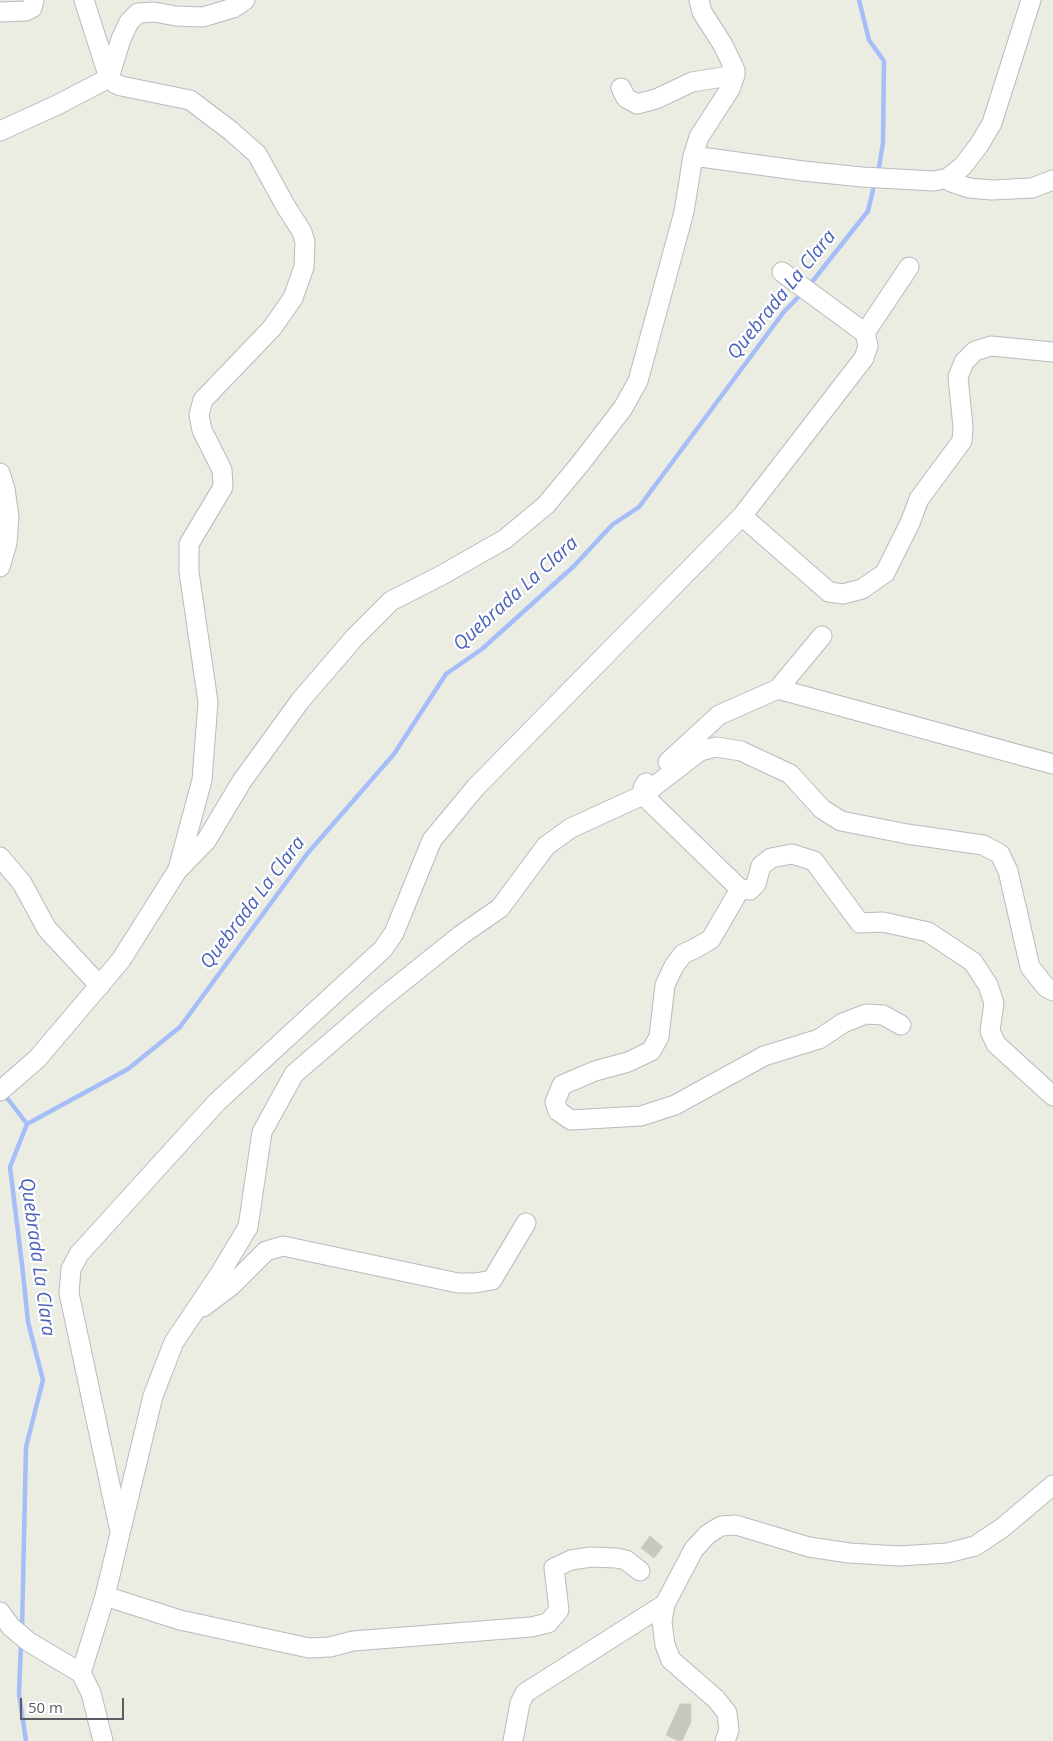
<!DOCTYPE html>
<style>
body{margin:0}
#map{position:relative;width:1053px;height:1741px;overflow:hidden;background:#ebece2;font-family:"Open Sans",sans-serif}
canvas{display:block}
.scale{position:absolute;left:20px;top:1698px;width:104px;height:22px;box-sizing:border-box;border:2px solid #5a5c62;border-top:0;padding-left:6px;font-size:15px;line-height:18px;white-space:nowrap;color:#5a5c62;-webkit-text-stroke:4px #fff;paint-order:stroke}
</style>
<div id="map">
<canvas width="1053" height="1741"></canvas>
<div class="scale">50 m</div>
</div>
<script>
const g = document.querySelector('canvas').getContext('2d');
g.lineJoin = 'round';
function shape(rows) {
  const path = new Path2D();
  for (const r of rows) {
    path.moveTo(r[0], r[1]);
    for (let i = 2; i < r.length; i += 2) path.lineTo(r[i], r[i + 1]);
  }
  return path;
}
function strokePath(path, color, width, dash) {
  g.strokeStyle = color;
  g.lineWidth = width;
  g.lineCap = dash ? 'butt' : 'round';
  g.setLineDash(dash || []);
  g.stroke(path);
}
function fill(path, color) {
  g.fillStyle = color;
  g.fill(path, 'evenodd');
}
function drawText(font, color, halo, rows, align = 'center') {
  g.font = font + ' "Open Sans",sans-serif';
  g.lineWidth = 4.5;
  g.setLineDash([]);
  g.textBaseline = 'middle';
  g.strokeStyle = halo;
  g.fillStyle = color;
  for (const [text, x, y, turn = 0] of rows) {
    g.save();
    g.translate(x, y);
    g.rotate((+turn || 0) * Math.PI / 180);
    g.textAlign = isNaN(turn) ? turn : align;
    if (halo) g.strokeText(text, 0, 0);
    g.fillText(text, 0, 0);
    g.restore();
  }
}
strokePath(shape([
 [859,0,869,40,884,61,883,143,879,167],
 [808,287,868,211,873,190],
 [4,1094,27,1124],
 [22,1630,26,1447,43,1380,28,1322,23,1273,10,1167,27,1124,128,1069,180,1027,307,854,394,754,446,674,482,649,574,566,612,525,639,507,783,313,803,292],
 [21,1642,19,1694,26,1741]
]), '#a6bef8', 4.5);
const building = shape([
 [650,1536,663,1547,654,1558,641,1548,650,1536],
 [680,1704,691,1704,691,1722,682,1741,678,1741,666,1735,680,1704]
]);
fill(building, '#c7c7be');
strokePath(building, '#d0cfc1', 1);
const minor = shape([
 [0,12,26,11,32,8,34,0],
 [621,88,626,98,637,104,656,99,692,82,735,75],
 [0,131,57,105,109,78,84,0],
 [693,156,699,137,730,89,735,75,735,70,723,45,702,12,699,0],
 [948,178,951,182,969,188,992,190,1032,188,1053,180],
 [865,333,909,267],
 [0,473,5,489,9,517,7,543,0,567],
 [742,516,829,592,843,594,862,589,885,573,910,523,919,499,962,441,963,427,958,377,964,362,975,351,991,346,1053,352],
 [778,689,1053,764],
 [668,762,719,715,778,689,822,636],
 [646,783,643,788,643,795,740,889,750,890,756,884,761,866,771,858,792,854,814,861,860,923,883,922,928,932,973,962,988,985,994,1003,990,1031,996,1044,1053,1096],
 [0,857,22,883,47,929,100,986],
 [178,869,202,780,208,702,189,572,189,544,223,487,222,470,202,430,199,415,203,400,272,328,293,298,304,267,305,242,302,232,285,205,257,154,231,131,190,100,121,86,116,84,109,78,121,39,129,22,138,13,154,12,176,16,203,17,233,8,245,0],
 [740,889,711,939,696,948,683,954,674,966,665,985,659,1037,651,1051,628,1062,595,1071,562,1085,555,1102,558,1111,571,1120,641,1116,675,1105,764,1056,819,1039,843,1023,866,1014,883,1015,901,1025],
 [0,1091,37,1059,121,960,177,871,206,841,242,781,300,701,355,637,391,601,442,575,505,539,546,505,580,464,623,408,638,381,684,212,693,156,803,171,862,177,934,181,948,178,963,166,979,145,992,123,1031,0],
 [203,1307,231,1286,266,1251,283,1246,458,1283,475,1283,492,1280,526,1223],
 [119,1527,69,1293,71,1269,79,1254,217,1102,383,949,394,933,432,840,476,787,742,516,864,358,868,346,865,333,782,272],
 [105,1596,180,1620,309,1648,330,1647,353,1641,531,1627,548,1623,559,1610,554,1568,571,1560,591,1557,616,1558,626,1560,640,1571],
 [0,1612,11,1627,29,1642,81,1673,91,1693,103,1741],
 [81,1673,105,1596,153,1396,174,1342,221,1272,248,1227,262,1132,294,1074,381,999,461,935,500,908,546,846,571,828,643,795,700,751,716,747,741,751,790,774,822,809,841,821,907,834,983,845,1000,854,1008,871,1030,967,1046,987,1053,991],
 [513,1741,520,1703,525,1693,665,1604],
 [725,1741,729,1730,727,1713,716,1699,671,1660,665,1645,662,1622,665,1604,694,1549,708,1534,721,1526,736,1525,809,1547,849,1553,899,1556,947,1553,975,1546,1002,1528,1053,1485]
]);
strokePath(minor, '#babac0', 21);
strokePath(minor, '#fff', 19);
drawText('italic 19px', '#4b63b9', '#fff', [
 ["Quebrada La Clara",782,295,-51],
 ["Quebrada La Clara",516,594,-42],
 ["Quebrada La Clara",253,903,-53],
 ["Quebrada La Clara",37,1257,82]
]);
</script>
